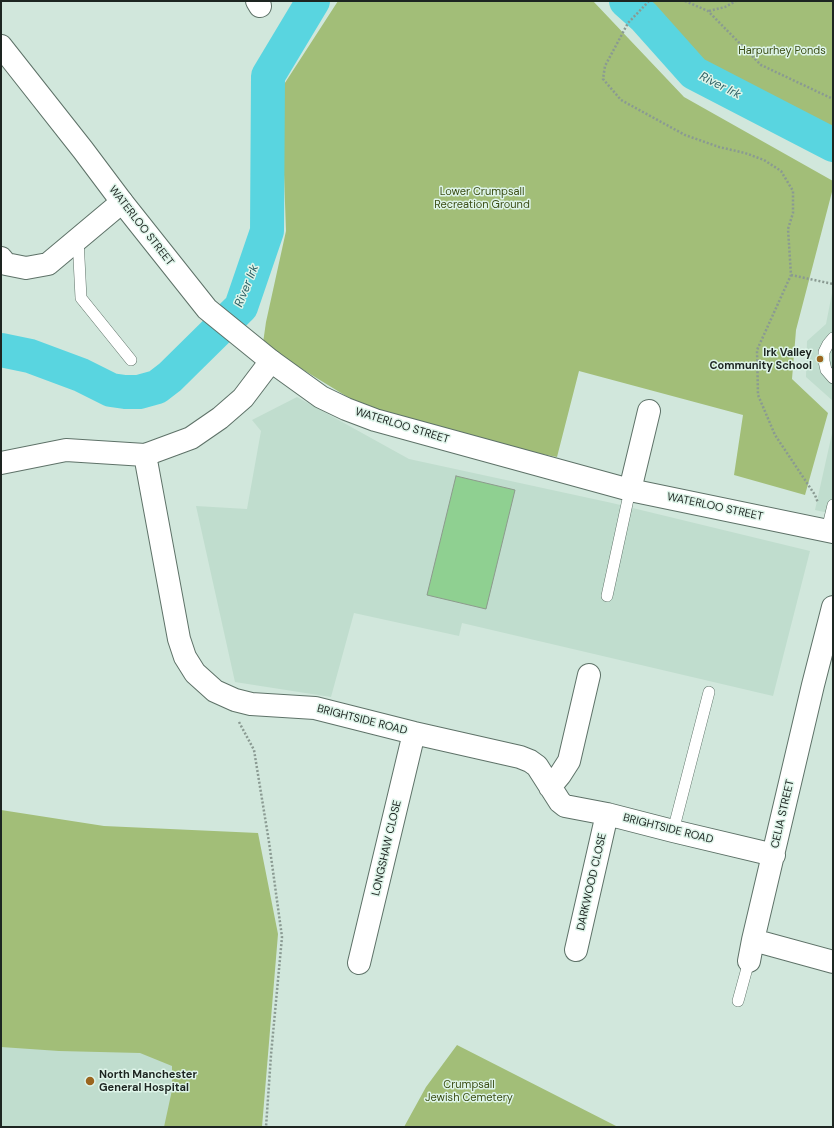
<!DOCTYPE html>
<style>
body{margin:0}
#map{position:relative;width:834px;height:1128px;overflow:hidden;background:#d1e7dc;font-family:"DM Sans",sans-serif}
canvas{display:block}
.frame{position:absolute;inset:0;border:2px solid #1d2521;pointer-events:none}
</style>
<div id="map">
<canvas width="834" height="1128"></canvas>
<div class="frame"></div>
</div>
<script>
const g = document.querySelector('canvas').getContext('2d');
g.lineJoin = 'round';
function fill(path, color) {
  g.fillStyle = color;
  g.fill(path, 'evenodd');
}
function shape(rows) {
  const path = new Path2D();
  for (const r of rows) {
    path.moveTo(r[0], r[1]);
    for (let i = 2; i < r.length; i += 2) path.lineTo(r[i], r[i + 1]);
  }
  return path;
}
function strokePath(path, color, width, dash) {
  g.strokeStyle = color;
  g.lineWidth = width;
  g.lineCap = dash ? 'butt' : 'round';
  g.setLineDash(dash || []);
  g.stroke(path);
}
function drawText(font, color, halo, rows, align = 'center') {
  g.font = font + ' "DM Sans",sans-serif';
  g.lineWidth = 3;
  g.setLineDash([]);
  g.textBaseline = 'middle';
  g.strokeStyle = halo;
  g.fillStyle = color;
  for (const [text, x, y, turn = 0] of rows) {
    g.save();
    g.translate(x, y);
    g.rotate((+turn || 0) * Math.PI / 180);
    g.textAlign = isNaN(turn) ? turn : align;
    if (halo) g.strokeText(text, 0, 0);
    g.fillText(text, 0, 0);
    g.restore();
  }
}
fill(shape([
 [833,288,833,401,806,377,807,341,826,324],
 [297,397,409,459,612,503,810,551,773,696,462,623,459,636,354,613,331,697,235,682,196,506,247,509,261,431,252,420],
 [833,429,833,514,815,510],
 [1,979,178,1035,179,1127,1,1127]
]), '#c0ddce');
fill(shape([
 [338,1,593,1,684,97,833,181,833,188,796,330,792,379,828,413,805,495,734,475,743,415,579,371,557,457,506,447,372,412,284,358,263,343,266,322,286,231,281,89],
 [640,1,833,1,833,131,701,66],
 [1,810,104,826,258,833,278,934,262,1127,164,1127,172,1090,172,1066,140,1053,59,1051,1,1047],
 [457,1045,618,1127,404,1127,426,1087]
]), '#a2be78');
strokePath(shape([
 [626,1,644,17,694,73,833,145],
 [1,350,30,356,81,375,111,390,125,392,139,392,157,387,170,377,241,307,267,231,268,76,313,1]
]), '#59d5e0', 34);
const building = shape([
 [456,476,515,490,486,609,427,595,456,476]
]);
fill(building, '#8fd091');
strokePath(building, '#8c9b8c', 1);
const lane = shape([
 [78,239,81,298,131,360],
 [833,338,828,344,824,352,824,361,826,370,833,378],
 [827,530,833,505],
 [607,596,630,490],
 [673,831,709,692],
 [738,1001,749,961]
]);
const street = shape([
 [257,1,260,6],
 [1,258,6,264,26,268,48,264,122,202],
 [145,455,179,639,185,657,195,673,215,691,235,700,251,704,315,708,414,733,520,757,530,761,537,766,560,802,565,806,607,814,673,831,774,855],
 [1,463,66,450,145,455,191,438,220,418,243,398,271,361],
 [630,490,649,411],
 [833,607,813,685,753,940,833,962],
 [550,787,560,775,569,761,589,675],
 [576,950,607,814],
 [749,961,753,940],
 [359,963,414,733]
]);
const secondary = shape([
 [1,46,83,150,122,202,207,309,271,361,321,397,346,409,375,420,630,490,833,532]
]);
strokePath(lane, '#5e7268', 12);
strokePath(street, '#5e7268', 24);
strokePath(secondary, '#5e7268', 24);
strokePath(shape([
 [649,1,628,23,605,66,603,79,621,100,685,135,719,147,745,153,764,160,781,171,793,191,793,213,788,229,791,275,757,350,758,395,775,435,815,495,818,503],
 [685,1,708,11,761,65,833,99],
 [709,11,725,7,736,1],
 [791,275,833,284],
 [239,722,254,750,269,842,282,937,271,1055,266,1127]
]), '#8a9a92', 2.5, [2, 2]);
strokePath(lane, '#fff', 11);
strokePath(street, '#fff', 22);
strokePath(secondary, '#fff', 22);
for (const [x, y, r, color] of [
 [820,359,4,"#9b651e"],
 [90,1081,5,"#9b651e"]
]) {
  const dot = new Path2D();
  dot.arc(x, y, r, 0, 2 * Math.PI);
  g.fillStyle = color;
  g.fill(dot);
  strokePath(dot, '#def4e9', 1.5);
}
drawText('11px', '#3b4e15', '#def4e9', [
 ["Harpurhey Ponds",782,51],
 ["Lower Crumpsall",482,192],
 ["Recreation Ground",482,205],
 ["Crumpsall",469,1085],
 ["Jewish Cemetery",469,1098]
]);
drawText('11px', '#1d2521', '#def4e9', [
 ["WATERLOO STREET",141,226,52],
 ["WATERLOO STREET",402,426,17],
 ["WATERLOO STREET",715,507,12],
 ["BRIGHTSIDE ROAD",362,720,14],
 ["CELIA STREET",783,814,-77],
 ["BRIGHTSIDE ROAD",668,829,14],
 ["LONGSHAW CLOSE",387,848,-77],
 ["DARKWOOD CLOSE",592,882,-77]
]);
drawText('bold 11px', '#1d2521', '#def4e9', [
 ["Irk Valley",812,353],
 ["Community School",812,366],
 ["North Manchester",99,1075,"left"],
 ["General Hospital",99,1088,"left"]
], 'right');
drawText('italic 12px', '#2b5f64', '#def4e9', [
 ["River Irk",720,86,27],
 ["River Irk",247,286,-68]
]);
</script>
